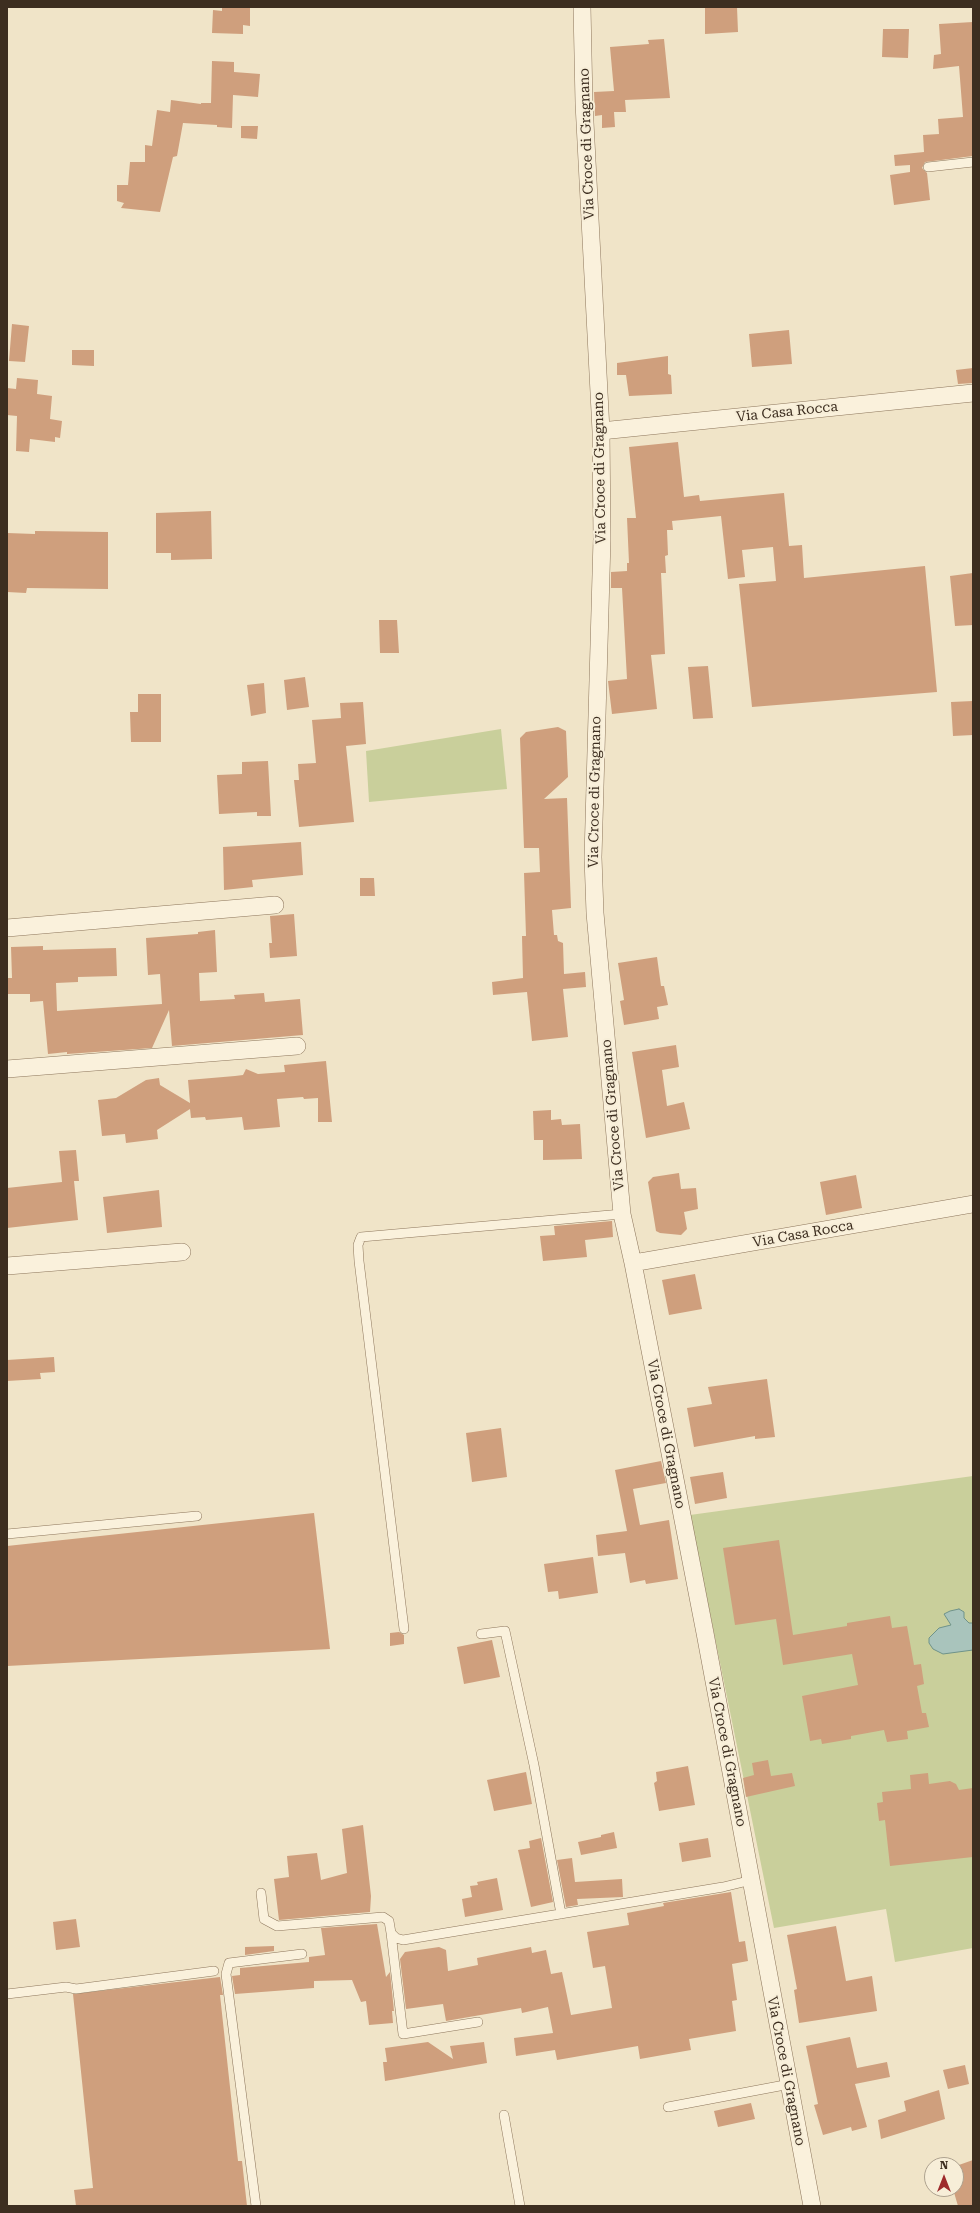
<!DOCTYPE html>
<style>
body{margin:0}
#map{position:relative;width:980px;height:2213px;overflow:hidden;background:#f0e4c8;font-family:"Roboto Serif",serif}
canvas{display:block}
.frame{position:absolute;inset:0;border:8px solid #3d2e20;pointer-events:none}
.north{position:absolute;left:924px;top:2157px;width:40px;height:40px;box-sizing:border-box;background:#f7eed8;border:1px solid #ada18e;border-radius:50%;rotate:0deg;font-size:11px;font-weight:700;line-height:16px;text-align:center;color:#3d2e20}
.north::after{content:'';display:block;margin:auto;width:14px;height:18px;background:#9e2a2b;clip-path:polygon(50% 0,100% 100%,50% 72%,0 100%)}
</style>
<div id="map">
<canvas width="980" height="2213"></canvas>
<div class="frame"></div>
<div class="north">N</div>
</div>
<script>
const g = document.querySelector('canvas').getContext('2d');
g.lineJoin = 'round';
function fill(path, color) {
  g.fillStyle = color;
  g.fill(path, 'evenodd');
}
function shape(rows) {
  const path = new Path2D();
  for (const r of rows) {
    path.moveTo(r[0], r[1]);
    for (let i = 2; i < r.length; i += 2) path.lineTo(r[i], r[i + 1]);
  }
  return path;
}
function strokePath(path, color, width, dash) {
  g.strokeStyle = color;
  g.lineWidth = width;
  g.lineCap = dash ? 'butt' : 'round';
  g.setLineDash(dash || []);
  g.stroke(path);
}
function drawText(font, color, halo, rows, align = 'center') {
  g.font = font + ' "Roboto Serif",serif';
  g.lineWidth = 4;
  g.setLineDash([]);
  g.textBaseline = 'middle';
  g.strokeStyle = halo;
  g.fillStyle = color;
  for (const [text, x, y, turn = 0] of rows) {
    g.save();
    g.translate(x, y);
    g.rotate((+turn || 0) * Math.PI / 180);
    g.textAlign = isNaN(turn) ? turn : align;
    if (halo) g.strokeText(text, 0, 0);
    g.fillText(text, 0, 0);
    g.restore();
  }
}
fill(shape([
 [501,729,507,789,369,802,366,751],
 [973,1476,973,1948,895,1962,886,1909,774,1928,690,1515]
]), '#c9cf9b');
const water = shape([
 [959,1609,964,1612,964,1618,969,1623,973,1623,973,1650,943,1654,933,1649,929,1643,929,1638,939,1628,951,1625,944,1614,950,1611,959,1609]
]);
fill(water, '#a9c4bc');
strokePath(water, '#6f938a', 1);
fill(shape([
 [222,7,250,7,250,26,243,25,243,34,212,33,213,10,222,11],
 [705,7,737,7,738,32,705,34],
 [973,22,973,156,925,162,922,168,927,173,930,200,894,205,890,175,910,172,910,165,895,166,894,155,924,152,923,135,939,134,938,119,963,117,959,66,933,69,934,55,941,54,939,24],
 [883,29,909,29,908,58,882,57],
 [664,39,670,98,625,100,626,112,614,112,615,127,602,128,602,115,595,116,594,92,614,91,610,47,649,44,648,40],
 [212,61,234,62,234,72,260,74,258,97,233,95,232,128,217,127,217,125,183,123,177,156,173,157,160,212,121,208,124,203,117,201,117,185,128,185,130,162,145,162,145,145,152,146,157,110,170,112,171,100,201,104,201,103,211,103],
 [241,126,258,126,257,139,241,138],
 [12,324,29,326,25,362,9,361],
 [789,330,792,364,752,367,749,334],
 [72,350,94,350,94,366,72,365],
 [668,356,668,374,671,375,672,394,629,396,626,375,617,375,617,363],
 [973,368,973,383,958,384,956,370],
 [17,378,38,380,37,394,52,396,50,419,62,421,60,438,55,437,55,442,30,439,29,452,16,451,17,416,7,415,7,388,16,389],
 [678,442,684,497,699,495,700,501,784,493,789,546,802,545,804,578,925,566,937,692,752,707,739,584,776,581,773,547,742,550,745,577,728,579,721,516,672,521,673,530,667,530,668,555,665,556,666,573,661,573,665,654,651,655,657,709,612,714,608,681,627,679,622,588,611,588,611,572,627,571,627,563,629,563,627,518,636,518,629,447],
 [211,511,212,559,171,560,171,553,156,553,156,513],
 [35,531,108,532,108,589,27,588,26,593,7,592,7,533,35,534],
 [973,573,973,625,955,626,950,576],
 [379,620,397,620,399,653,380,653],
 [708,666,713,718,693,719,688,667],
 [305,677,309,707,287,710,284,680],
 [264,683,266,713,251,716,247,685],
 [138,694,161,694,161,742,131,742,130,712,138,712],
 [973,701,973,735,953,736,951,702],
 [363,702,366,744,346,746,354,822,299,827,294,780,299,780,298,764,316,763,312,720,341,718,340,703],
 [558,727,566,731,568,777,544,799,567,798,571,908,552,910,554,935,557,935,558,941,563,943,564,974,585,972,586,987,563,989,568,1037,532,1041,527,992,493,995,492,982,523,978,522,936,526,936,524,873,540,872,539,848,524,848,520,738,526,732],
 [268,761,271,816,257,816,257,812,219,814,217,775,242,774,242,762],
 [301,842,303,875,252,880,253,887,224,890,223,847],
 [360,878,374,878,375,896,360,896],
 [294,914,297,956,270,958,269,943,272,943,270,916],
 [215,930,217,972,199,973,200,1001,235,999,234,995,264,993,265,1002,300,999,303,1035,172,1046,169,1010,152,1048,67,1054,67,1052,48,1054,43,1001,30,1002,30,994,7,994,7,978,12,978,11,947,43,946,43,950,116,948,117,976,78,977,78,982,56,983,57,1011,162,1004,160,974,148,975,146,938,198,934,198,932],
 [657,957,661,986,664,986,668,1005,657,1007,659,1019,624,1025,620,1001,624,1000,618,963],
 [676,1045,679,1067,662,1070,667,1106,684,1102,690,1129,646,1138,632,1052],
 [326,1061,332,1122,318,1122,318,1098,304,1099,303,1097,277,1099,280,1127,244,1130,242,1117,206,1120,205,1117,191,1118,190,1109,157,1130,158,1139,126,1143,125,1134,102,1136,98,1100,116,1098,146,1080,159,1078,160,1085,190,1103,188,1080,235,1076,243,1075,246,1069,258,1074,285,1072,284,1065],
 [551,1110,551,1120,561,1119,562,1125,580,1124,582,1159,543,1160,543,1140,534,1140,533,1111],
 [76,1150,79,1181,74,1181,78,1220,7,1228,7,1188,62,1182,59,1151],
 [679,1173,681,1189,696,1188,698,1209,684,1212,687,1229,681,1235,660,1233,656,1231,648,1182,653,1177],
 [856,1175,862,1208,826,1215,820,1182],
 [159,1190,162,1227,107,1233,103,1197],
 [612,1221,613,1237,585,1240,587,1257,543,1261,540,1236,555,1235,554,1226],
 [695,1274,702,1309,669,1315,662,1280],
 [54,1357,55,1372,40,1373,41,1379,7,1381,7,1360],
 [767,1379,775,1437,755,1439,755,1436,694,1447,687,1408,712,1404,708,1387],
 [501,1428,507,1477,472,1482,466,1433],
 [661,1461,666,1483,633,1489,640,1525,669,1520,678,1579,646,1584,645,1580,630,1583,625,1553,598,1556,596,1535,627,1531,615,1470],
 [723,1472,727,1498,695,1504,690,1477],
 [314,1513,330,1649,7,1666,7,1546],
 [779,1540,793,1635,847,1626,847,1623,890,1616,892,1628,907,1626,914,1665,921,1664,924,1684,917,1686,922,1713,926,1713,929,1727,907,1731,908,1739,887,1742,884,1730,851,1736,851,1739,822,1744,821,1739,810,1741,802,1696,858,1685,852,1654,783,1665,776,1619,735,1625,723,1548],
 [593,1557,598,1593,559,1599,558,1591,548,1592,544,1564],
 [399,1632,404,1635,404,1644,390,1646,390,1633],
 [492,1640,500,1677,464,1684,457,1647],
 [768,1760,771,1776,792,1773,795,1786,746,1797,743,1778,754,1775,752,1763],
 [688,1766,695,1805,659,1811,654,1783,657,1781,656,1772],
 [526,1772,532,1804,494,1811,487,1780],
 [928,1773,929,1784,950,1781,956,1784,959,1790,973,1788,973,1857,890,1866,885,1820,879,1821,877,1803,883,1802,882,1792,911,1789,910,1775],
 [363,1825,371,1896,370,1912,279,1920,274,1879,289,1877,287,1856,317,1853,321,1880,347,1873,342,1829],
 [614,1832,617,1848,581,1855,578,1842,601,1837,601,1835],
 [541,1838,553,1902,531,1907,518,1850,530,1848,529,1841],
 [708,1838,711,1857,682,1862,679,1843],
 [572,1858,575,1882,622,1879,623,1897,577,1899,578,1905,566,1907,557,1860],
 [497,1878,503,1910,465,1917,462,1899,472,1897,470,1886,478,1885,477,1882],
 [731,1892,739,1942,745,1941,748,1961,732,1964,737,2000,732,2001,736,2031,689,2039,691,2050,640,2059,638,2046,557,2060,555,2050,516,2056,514,2038,553,2033,548,2007,522,2013,521,2008,446,2021,443,2004,406,2009,400,1959,405,1952,439,1947,446,1950,448,1971,478,1965,477,1958,531,1947,532,1953,546,1950,551,1974,562,1972,571,2015,612,2008,605,1966,593,1968,587,1932,629,1925,627,1913,664,1906,663,1903],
 [76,1919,80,1947,56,1950,53,1922],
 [377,1924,386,1977,390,1972,394,2011,392,2011,393,2023,369,2025,366,2001,361,2002,352,1980,314,1981,314,1988,235,1994,232,1976,240,1975,240,1968,309,1962,309,1957,325,1955,321,1928],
 [836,1926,846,1981,872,1976,877,2011,799,2023,794,1990,797,1989,787,1935],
 [274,1946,274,1951,245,1955,245,1947],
 [220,1977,223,1995,220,1995,238,2161,242,2161,247,2206,76,2206,74,2190,93,2188,73,1994],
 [850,2037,857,2068,887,2062,890,2077,855,2084,867,2127,852,2131,851,2127,823,2135,814,2105,818,2104,806,2046],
 [428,2042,453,2059,450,2046,484,2042,487,2063,385,2081,383,2062,387,2062,385,2048],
 [965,2065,969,2084,948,2089,943,2070],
 [939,2090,945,2119,881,2139,878,2120,906,2111,904,2101],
 [751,2103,755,2119,718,2127,714,2111],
 [973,2160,973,2206,958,2206,953,2189,956,2189,956,2166]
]), '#cf9f7d');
const lane = shape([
 [928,167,973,162],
 [7,1534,197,1516],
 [404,1629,359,1261,358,1245,361,1237,622,1214],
 [481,1634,505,1631,534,1765,561,1914],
 [261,1893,264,1919,277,1926,383,1917,389,1921,391,1933,396,1938,403,1940,723,1887,752,1880],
 [391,1933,403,2034,478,2022],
 [7,1994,66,1987,76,1989,214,1971],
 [668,2107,790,2084],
 [504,2115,520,2206],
 [256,2206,226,1974,229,1963,302,1954]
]);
const street = shape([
 [582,7,584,103,601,431,602,539,593,857,595,913,622,1214,633,1263,705,1633,812,2206],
 [601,431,973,393],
 [7,928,275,905],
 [7,1069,297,1046],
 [633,1263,973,1204],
 [7,1266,182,1252]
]);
strokePath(lane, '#8d765c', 10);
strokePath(street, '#8d765c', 18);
strokePath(lane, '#faf1dc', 9);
strokePath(street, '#faf1dc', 17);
drawText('14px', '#3d2e20', '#f7eed8', [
 ["Via Croce di Gragnano",587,144,-92],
 ["Via Casa Rocca",787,412,-6],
 ["Via Croce di Gragnano",600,468,-91],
 ["Via Croce di Gragnano",595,792,-89],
 ["Via Croce di Gragnano",613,1115,-95],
 ["Via Casa Rocca",803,1234,-10],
 ["Via Croce di Gragnano",666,1434,79],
 ["Via Croce di Gragnano",727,1752,79],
 ["Via Croce di Gragnano",786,2071,79]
]);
</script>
